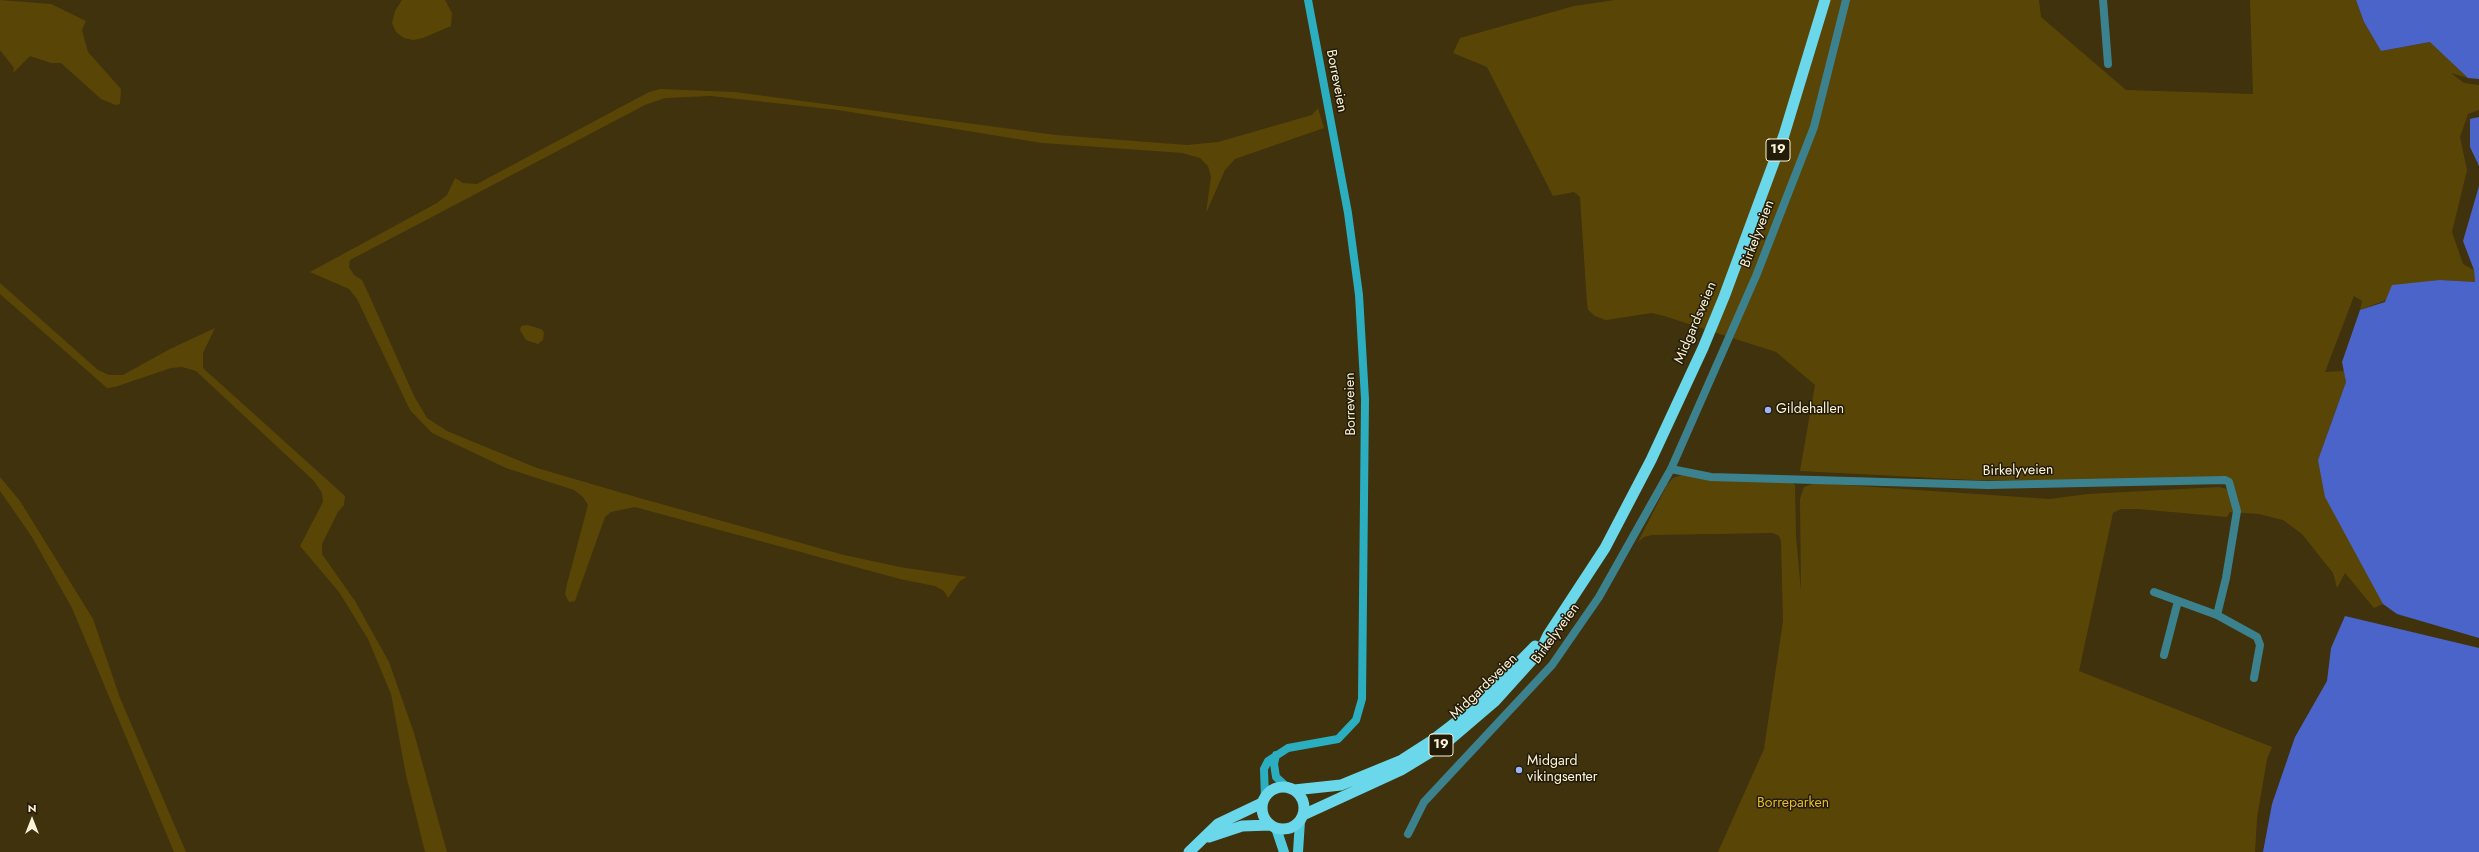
<!DOCTYPE html>
<style>
body{margin:0}
#map{position:relative;width:2479px;height:852px;overflow:hidden;background:#3f320c;font-family:Jost,sans-serif}
canvas{display:block}
.north{position:absolute;left:12px;top:800px;width:40px;height:40px;-webkit-text-stroke:3px #221b07;paint-order:stroke;rotate:0deg;font-size:11px;font-weight:700;line-height:16px;text-align:center;color:#fcf3d9}
.north::after{content:'';display:block;margin:auto;width:14px;height:18px;background:#fcf3d9;clip-path:polygon(50% 0,100% 100%,50% 72%,0 100%)}
</style>
<div id="map">
<canvas width="2479" height="852"></canvas>
<div class="north">N</div>
</div>
<script>
const g = document.querySelector('canvas').getContext('2d');
g.lineJoin = 'round';
function fill(path, color) {
  g.fillStyle = color;
  g.fill(path, 'evenodd');
}
function shape(rows) {
  const path = new Path2D();
  for (const r of rows) {
    if (r.length === 3) {
      path.moveTo(r[0] + r[2], r[1]);
      path.arc(r[0], r[1], r[2], 0, 2 * Math.PI);
      continue;
    }
    path.moveTo(r[0], r[1]);
    for (let i = 2; i < r.length; i += 2) path.lineTo(r[i], r[i + 1]);
  }
  return path;
}
function strokePath(path, color, width, dash) {
  g.strokeStyle = color;
  g.lineWidth = width;
  g.lineCap = dash ? 'butt' : 'round';
  g.setLineDash(dash || []);
  g.stroke(path);
}
function drawText(font, color, halo, rows, align = 'center') {
  g.font = font + ' Jost,sans-serif';
  g.lineWidth = 3;
  g.setLineDash([]);
  g.textBaseline = 'middle';
  g.strokeStyle = halo;
  g.fillStyle = color;
  for (const [text, x, y, turn = 0] of rows) {
    g.save();
    g.translate(x, y);
    g.rotate((+turn || 0) * Math.PI / 180);
    g.textAlign = isNaN(turn) ? turn : align;
    if (halo) g.strokeText(text, 0, 0);
    g.fillText(text, 0, 0);
    g.restore();
  }
}
fill(shape([
 [0,0,51,4,86,21,82,30,88,52,121,89,120,104,116,105,101,99,61,63,51,63,30,56,13,73,14,68,0,50],
 [402,0,445,0,452,13,451,26,423,38,413,40,404,38,396,32,392,23,395,11],
 [1615,0,2039,0,2041,17,2126,90,2253,94,2250,0,2356,0,2364,22,2381,51,2431,42,2468,78,2451,73,2464,83,2479,85,2479,110,2468,114,2460,137,2467,170,2452,232,2463,264,2474,270,2475,282,2440,280,2360,310,2362,301,2354,296,2325,372,2344,371,2346,382,2318,460,2362,561,2383,604,2374,608,2345,573,2337,588,2333,573,2302,534,2283,520,2259,514,2230,512,2227,517,2138,509,2121,509,2113,513,2079,671,2272,747,2267,759,2257,818,2255,852,1718,852,1764,749,1783,621,1781,541,1779,536,1773,533,1652,535,1644,537,1638,542,1667,485,1673,478,1682,475,1791,482,1795,485,1796,536,1801,591,1800,499,1804,487,1815,483,2050,499,2088,494,2219,487,2227,489,2231,495,2232,483,1974,480,1800,471,1815,385,1776,352,1664,316,1652,313,1606,320,1595,316,1588,310,1587,303,1580,197,1574,192,1553,196,1487,67,1453,53,1460,38,1574,6],
 [660,89,735,92,1056,135,1187,145,1218,142,1312,115,1318,108,1324,128,1235,159,1225,170,1206,213,1211,177,1208,166,1200,158,1182,153,1042,143,838,110,711,96,665,98,645,105,350,260,349,267,354,275,362,280,369,295,414,396,427,418,447,431,537,468,636,497,844,555,900,567,967,577,960,581,948,598,944,591,935,586,900,579,635,507,611,512,605,517,575,601,569,602,565,594,567,584,588,505,583,497,574,490,506,468,432,433,410,410,357,299,349,289,310,272,437,203,447,195,455,178,463,183,477,184,649,92],
 [0,283,98,370,109,375,123,375,170,349,215,328,203,353,203,368,345,496,344,505,338,512,322,544,322,554,355,601,389,662,414,733,447,852,425,852,406,775,391,694,368,639,339,592,300,546,323,502,322,493,314,481,196,371,182,367,171,368,115,387,107,388,0,294],
 [527,325,541,329,544,332,543,340,538,344,526,340,520,330,521,326],
 [0,477,20,501,93,619,120,698,186,852,174,852,72,608,32,537,0,491]
]), '#594607');
fill(shape([
 [2356,0,2479,0,2479,79,2468,78,2430,42,2381,51,2364,22],
 [2479,117,2479,166,2470,147,2470,119],
 [2479,186,2479,638,2397,614,2383,604,2325,497,2318,460,2346,382,2342,362,2360,310,2385,302,2392,285,2440,280,2475,282,2474,270,2463,241],
 [2345,616,2479,648,2479,852,2263,852,2272,804,2295,737,2327,681,2331,648]
]), '#4b64ca');
strokePath(shape([
 [2103,0,2108,64],
 [1671,469,1711,477,1988,485,2225,480,2229,482,2237,511,2226,578,2217,615],
 [2154,592,2217,615,2257,637,2260,645,2254,678],
 [2164,655,2178,601],
 [1408,834,1424,802,1552,665,1599,597,1671,469,1756,276,1814,127,1846,0]
]), '#3c828e', 8);
strokePath(shape([
 [1276,755,1274,764,1276,777,1288,788],
 [1265,797,1264,769,1268,761,1288,748,1338,739,1356,720,1362,699,1365,399,1359,295,1348,213,1308,0]
]), '#2caec1', 8);
strokePath(shape([
 [1276,828,1284,852],
 [1298,852,1300,821]
]), '#53cbde', 10);
strokePath(shape([
 [1283,808,21],
 [1294,790,1341,785,1402,760,1430,742,1473,709,1535,646],
 [1303,815,1401,770,1447,742,1495,701,1541,650,1548,635,1605,548,1651,460,1703,348,1724,297,1784,135,1825,0],
 [1209,837,1242,826,1270,825],
 [1189,852,1218,824,1262,803]
]), '#6ad8ea', 11);
for (const [x, y, r, color] of [
 [1768,410,4,"#9cb4fd"],
 [1519,770,4,"#9cb4fd"]
]) {
  const dot = new Path2D();
  dot.arc(x, y, r, 0, 2 * Math.PI);
  g.fillStyle = color;
  g.fill(dot);
  strokePath(dot, '#221b07', 1.5);
}
for (const [x, y, w] of [
 [1778,150,24],
 [1441,745,24]
]) {
  const box = new Path2D();
  box.roundRect(x - w / 2, y - 11, w, 22, 3);
  g.fillStyle = '#221b07';
  g.fill(box);
  strokePath(box, '#fcf3d9', 1);
}
drawText('bold 13px', '#fcf3d9', null, [
 ["19",1778,150],
 ["19",1441,745]
]);
drawText('14px', '#fcf3d9', '#221b07', [
 ["Borreveien",1336,81,79],
 ["Birkelyveien",1758,234,-69],
 ["Midgardsveien",1696,323,-67],
 ["Borreveien",1351,404,-91],
 ["Birkelyveien",2018,471,-1],
 ["Birkelyveien",1556,634,-54],
 ["Midgardsveien",1484,687,-44]
]);
drawText('14px', '#fcf3d9', '#221b07', [
 ["Gildehallen",1776,410],
 ["Midgard",1527,762],
 ["vikingsenter",1527,778]
], 'left');
drawText('14px', '#e8bc31', '#221b07', [
 ["Borreparken",1793,804]
]);
</script>
